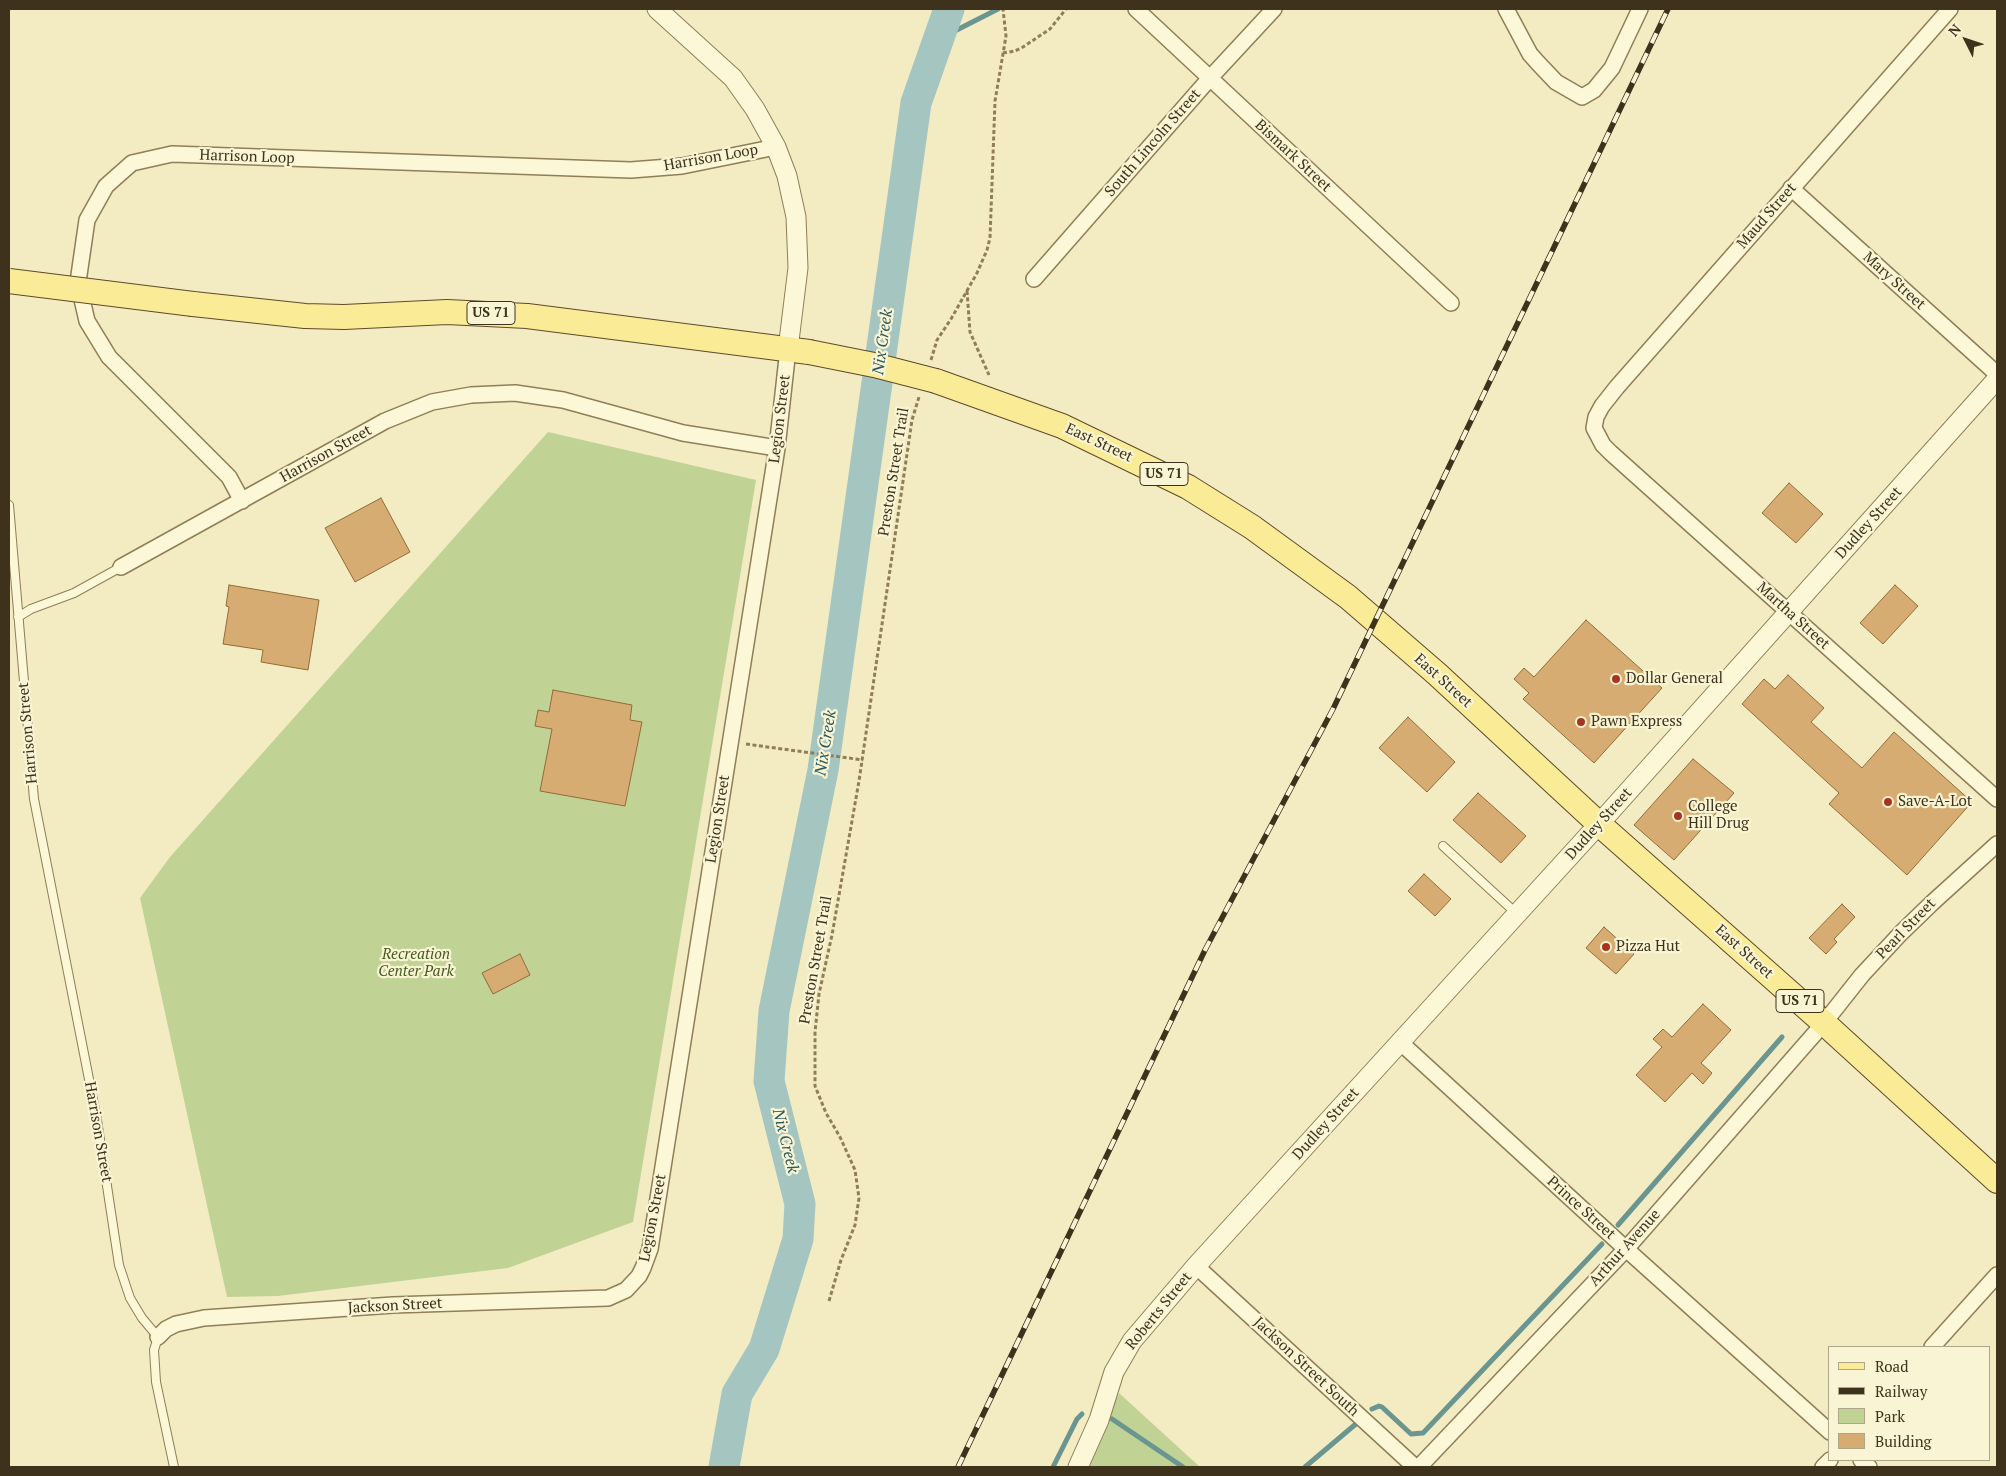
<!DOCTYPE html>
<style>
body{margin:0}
#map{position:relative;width:2006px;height:1476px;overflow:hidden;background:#f3ecc2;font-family:"PT Serif",serif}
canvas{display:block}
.frame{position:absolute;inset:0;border:10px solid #3e321c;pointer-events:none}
.legend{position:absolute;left:1828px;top:1346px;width:162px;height:115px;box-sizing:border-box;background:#f9f4d3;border:1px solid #aea68a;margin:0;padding:6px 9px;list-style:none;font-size:15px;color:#3e321c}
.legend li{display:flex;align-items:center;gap:10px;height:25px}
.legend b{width:25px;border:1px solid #aea68a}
.north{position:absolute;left:1941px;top:15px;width:50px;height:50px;-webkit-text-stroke:4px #f9f4d3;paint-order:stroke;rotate:311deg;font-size:14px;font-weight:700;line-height:20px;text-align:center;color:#3e321c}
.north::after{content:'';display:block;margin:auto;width:18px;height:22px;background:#3e321c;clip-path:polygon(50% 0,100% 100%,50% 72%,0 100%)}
</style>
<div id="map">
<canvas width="2006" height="1476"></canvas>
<div class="frame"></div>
<ul class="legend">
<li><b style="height:6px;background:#faeb96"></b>Road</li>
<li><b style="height:6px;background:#3e321c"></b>Railway</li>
<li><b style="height:14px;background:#c1d394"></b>Park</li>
<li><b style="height:14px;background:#d6ac73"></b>Building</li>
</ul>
<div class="north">N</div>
</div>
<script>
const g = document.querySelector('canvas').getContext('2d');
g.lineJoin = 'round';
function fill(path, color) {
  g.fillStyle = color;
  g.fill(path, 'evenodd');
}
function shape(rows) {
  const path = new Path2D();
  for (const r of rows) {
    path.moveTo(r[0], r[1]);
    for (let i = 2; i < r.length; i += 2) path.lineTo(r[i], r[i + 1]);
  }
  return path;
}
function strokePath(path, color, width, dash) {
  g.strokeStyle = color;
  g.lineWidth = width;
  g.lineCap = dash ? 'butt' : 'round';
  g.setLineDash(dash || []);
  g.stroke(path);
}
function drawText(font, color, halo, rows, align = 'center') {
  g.font = font + ' "PT Serif",serif';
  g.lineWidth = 4.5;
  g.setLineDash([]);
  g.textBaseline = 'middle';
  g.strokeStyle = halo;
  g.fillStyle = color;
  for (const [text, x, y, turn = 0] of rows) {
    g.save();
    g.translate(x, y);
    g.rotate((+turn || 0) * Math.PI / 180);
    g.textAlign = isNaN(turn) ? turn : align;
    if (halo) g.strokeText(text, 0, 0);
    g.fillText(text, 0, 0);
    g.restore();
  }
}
fill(shape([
 [548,432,756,480,633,1222,508,1268,278,1296,227,1297,140,898,170,857],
 [1119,1393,1200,1467,1086,1467]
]), '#c1d394');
strokePath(shape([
 [939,39,998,9],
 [1618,1225,1782,1037],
 [1372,1409,1379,1406,1382,1407,1411,1434,1423,1433,1602,1244],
 [1112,1419,1183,1467],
 [1053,1467,1077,1419,1082,1414],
 [1305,1467,1357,1423]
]), '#6a9591', 5);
strokePath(shape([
 [724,1467,737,1394,764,1349,798,1239,800,1204,769,1081,774,1011,823,770,916,103,949,9]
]), '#a5c5c1', 31);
const building = shape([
 [1789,483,1823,514,1796,543,1762,513,1789,483],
 [381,498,410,552,355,582,325,528,381,498],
 [229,585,319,600,308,670,261,662,263,650,223,644,229,607,226,606,229,585],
 [1895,585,1918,606,1883,644,1860,623,1895,585],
 [1586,620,1662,688,1594,763,1523,699,1529,693,1514,679,1524,668,1534,677,1586,620],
 [1788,675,1824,708,1811,722,1862,768,1894,732,1972,802,1907,875,1829,804,1839,793,1742,704,1764,679,1775,689,1788,675],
 [553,690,632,705,630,720,642,722,625,806,540,791,552,729,535,726,538,710,549,712,553,690],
 [1408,717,1455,762,1427,792,1379,748,1408,717],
 [1693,759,1734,793,1674,860,1634,825,1693,759],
 [1478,793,1526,836,1501,863,1453,820,1478,793],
 [1424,874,1451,899,1435,916,1408,891,1424,874],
 [1842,904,1855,917,1834,939,1837,942,1826,954,1809,938,1842,904],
 [1604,927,1634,954,1616,974,1586,948,1604,927],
 [520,954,530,975,493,994,482,973,520,954],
 [1703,1004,1731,1030,1701,1063,1712,1073,1703,1084,1692,1073,1665,1102,1636,1075,1662,1047,1653,1039,1663,1029,1672,1037,1703,1004]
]);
fill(building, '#d6ac73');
strokePath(building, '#926b39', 1);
const service = shape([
 [9,505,34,799,97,1120,119,1265,130,1298,142,1318,158,1337,154,1350,156,1382,174,1467],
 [18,617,31,609,74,593,121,567],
 [1443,846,1517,914]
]);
const minor = shape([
 [1136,9,1451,303],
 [1506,9,1530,54,1538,63,1556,82,1582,97,1594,90,1612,68,1640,9],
 [1950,9,1617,387,1602,406,1596,417,1594,428,1603,445,1611,453,1997,799],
 [1791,188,1997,374],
 [1034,279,1210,78,1274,9],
 [242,501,229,477,109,357,87,321,78,282,87,220,106,186,132,163,172,154,631,170,682,166,776,147],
 [121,567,385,421,432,402,471,395,515,393,563,400,683,433,777,448],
 [1400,1042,1626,1249,1830,1432],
 [1196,1266,1415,1467],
 [158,1337,166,1329,176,1324,204,1318,393,1305,608,1298,626,1290,639,1276,643,1268,650,1249,777,448,788,349],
 [1932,1347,1997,1275],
 [1861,1460,1869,1467],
 [1419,1467,1626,1249,1824,1023,1862,975,1901,933,1932,903,1997,844],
 [1823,1467,1830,1460]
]);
const tertiary = shape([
 [657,9,733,78,755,109,776,147,787,176,796,217,798,268,788,349],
 [1078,1467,1099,1420,1114,1372,1132,1341,1196,1266,1599,824,1997,379]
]);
const primary = shape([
 [193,304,305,316,344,317,447,312,527,316,809,352],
 [936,381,1062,426,1188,487,1252,527,1348,597,1437,674,1599,824,1824,1023,1997,1181]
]);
strokePath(service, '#8f7e57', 10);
strokePath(minor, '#8f7e57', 18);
strokePath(tertiary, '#8f7e57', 21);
strokePath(primary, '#5d4a2b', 26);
strokePath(shape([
 [1003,53,1015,51,1023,47,1050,29,1066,9],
 [967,291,970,332,989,375],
 [931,360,937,340,951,319,977,273,987,250,990,238,995,101,1006,36,1003,9],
 [746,744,863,760],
 [829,1301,841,1260,855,1225,859,1198,855,1170,840,1137,826,1113,815,1086,815,1032,819,994,832,935,859,781,912,420,919,397]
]), '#8f7e57', 3, [4, 2.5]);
strokePath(service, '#fcf7d6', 8);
strokePath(minor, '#fcf7d6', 15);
strokePath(tertiary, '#fcf7d6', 19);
strokePath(primary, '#faeb96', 24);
const rail = shape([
 [958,1467,1205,950,1333,709,1668,9]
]);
strokePath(rail, '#3e321c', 5.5);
strokePath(rail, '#f9f4d3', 4, [11]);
const primaryBridge = shape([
 [9,281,193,304],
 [809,352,874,365,936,381]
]);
strokePath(primaryBridge, '#5d4a2b', 26, []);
strokePath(primaryBridge, '#faeb96', 24);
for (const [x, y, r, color] of [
 [1616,679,5,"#a6341f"],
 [1581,722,5,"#a6341f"],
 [1888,802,5,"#a6341f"],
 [1678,816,5,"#a6341f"],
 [1606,947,5,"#a6341f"]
]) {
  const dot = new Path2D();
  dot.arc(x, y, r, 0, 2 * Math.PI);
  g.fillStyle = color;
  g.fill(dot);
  strokePath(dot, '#f9f4d3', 2);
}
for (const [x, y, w] of [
 [491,313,48],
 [1164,474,48],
 [1800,1001,48]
]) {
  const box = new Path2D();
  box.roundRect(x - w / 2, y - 11.5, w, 23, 4);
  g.fillStyle = '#f9f4d3';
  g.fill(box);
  strokePath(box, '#3e321c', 1);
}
drawText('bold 14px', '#3e321c', null, [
 ["US 71",491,313],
 ["US 71",1164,474],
 ["US 71",1800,1001]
]);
drawText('15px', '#3e321c', '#f9f4d3', [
 ["South Lincoln Street",1153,143,-49],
 ["Bismark Street",1293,156,43],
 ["Harrison Loop",247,157,2],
 ["Harrison Loop",711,158,-10],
 ["Maud Street",1767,216,-49],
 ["Mary Street",1894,281,42],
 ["Legion Street",780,419,-83],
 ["East Street",1099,443,25],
 ["Harrison Street",326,454,-29],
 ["Preston Street Trail",894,472,-81],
 ["Dudley Street",1869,523,-48],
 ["Martha Street",1793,616,42],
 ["East Street",1443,681,42],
 ["Harrison Street",28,733,-95],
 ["Legion Street",718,819,-81],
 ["Dudley Street",1599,824,-48],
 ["Pearl Street",1906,929,-46],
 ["East Street",1744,952,42],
 ["Preston Street Trail",816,960,-80],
 ["Dudley Street",1326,1124,-48],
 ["Harrison Street",98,1132,80],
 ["Prince Street",1581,1208,42],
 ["Legion Street",653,1218,-79],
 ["Arthur Avenue",1625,1248,-48],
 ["Jackson Street",395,1306,-3],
 ["Roberts Street",1159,1311,-51],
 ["Jackson Street South",1306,1367,43]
]);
drawText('15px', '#3e321c', '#f9f4d3', [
 ["Dollar General",1626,679],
 ["Pawn Express",1591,722],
 ["Save-A-Lot",1898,802],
 ["College",1688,807],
 ["Hill Drug",1688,824],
 ["Pizza Hut",1616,947]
], 'left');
drawText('italic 15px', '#445c21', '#f9f4d3', [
 ["Recreation",416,955],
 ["Center Park",416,972]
]);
drawText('italic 16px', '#2a5a5f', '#f9f4d3', [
 ["Nix Creek",883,342,-82],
 ["Nix Creek",826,743,-81],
 ["Nix Creek",785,1141,76]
]);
</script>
